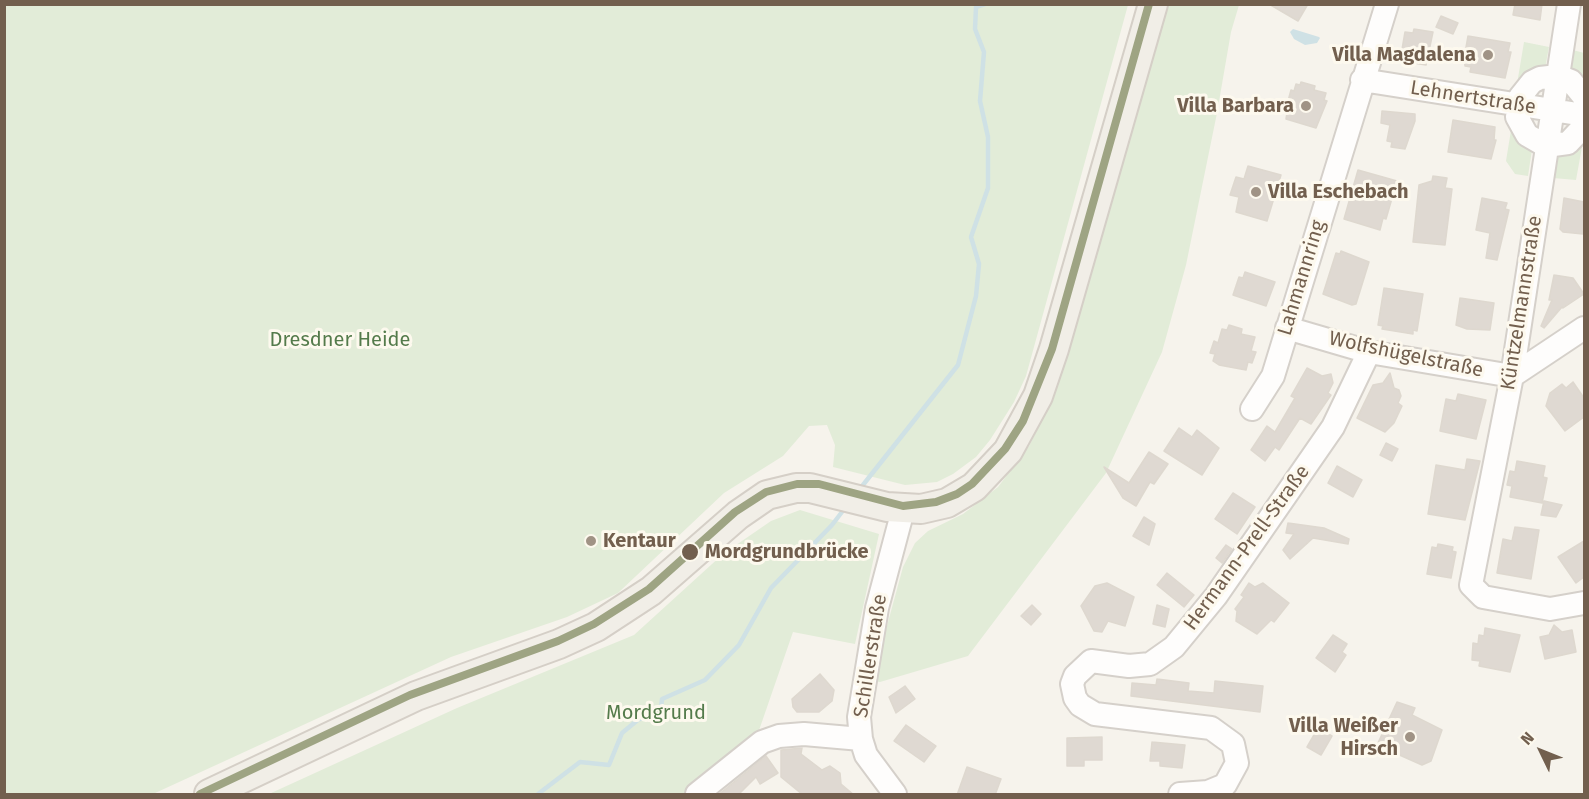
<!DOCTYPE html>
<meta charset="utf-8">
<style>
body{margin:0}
#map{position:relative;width:1589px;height:799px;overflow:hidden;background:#f6f3ec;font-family:"Fira Sans",sans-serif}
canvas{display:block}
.frame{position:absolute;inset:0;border:6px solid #725f4e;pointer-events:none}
.north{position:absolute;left:1511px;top:721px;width:60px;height:60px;-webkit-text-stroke:4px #fdf9ee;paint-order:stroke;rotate:313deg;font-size:16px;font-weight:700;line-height:24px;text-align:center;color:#725f4e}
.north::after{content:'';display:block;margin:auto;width:21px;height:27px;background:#725f4e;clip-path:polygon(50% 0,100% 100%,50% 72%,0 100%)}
</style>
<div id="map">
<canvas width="1589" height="799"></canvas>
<div class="frame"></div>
<div class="north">N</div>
</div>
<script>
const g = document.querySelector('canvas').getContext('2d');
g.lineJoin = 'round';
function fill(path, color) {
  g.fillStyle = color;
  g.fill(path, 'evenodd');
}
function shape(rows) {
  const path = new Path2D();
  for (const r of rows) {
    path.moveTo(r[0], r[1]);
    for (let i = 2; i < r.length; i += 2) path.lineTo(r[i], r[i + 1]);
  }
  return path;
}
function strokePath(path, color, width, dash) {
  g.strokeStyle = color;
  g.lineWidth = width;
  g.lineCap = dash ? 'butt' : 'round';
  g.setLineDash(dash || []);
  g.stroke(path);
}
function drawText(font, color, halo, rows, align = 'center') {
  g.font = font + ' "Fira Sans",sans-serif';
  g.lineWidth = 6;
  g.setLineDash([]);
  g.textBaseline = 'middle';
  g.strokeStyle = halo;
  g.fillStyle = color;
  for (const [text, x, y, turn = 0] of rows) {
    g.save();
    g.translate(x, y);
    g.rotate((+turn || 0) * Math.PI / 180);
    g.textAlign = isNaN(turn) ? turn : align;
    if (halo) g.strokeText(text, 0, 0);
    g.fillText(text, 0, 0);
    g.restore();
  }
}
fill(shape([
 [5,4,1128,4,1128,5,1026,376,1014,402,990,440,976,457,953,474,937,482,905,485,833,467,835,445,827,425,809,426,783,456,724,493,618,593,567,617,451,657,153,794,5,794],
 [1168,5,1239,5,1231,32,1217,113,1186,265,1162,352,1106,473,968,656,880,682,872,681,903,567,915,543,928,531,963,514,998,487,1029,446,1052,400],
 [1524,42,1549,47,1544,74,1516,90],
 [1573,50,1584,53,1584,91,1570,78],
 [1513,118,1533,143,1528,176,1515,174,1506,161],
 [1584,136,1576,180,1553,178,1557,149],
 [800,510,879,534,855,644,793,632,756,739,686,794,269,794,457,708,634,635,723,554,771,521]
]), '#e2ecd8');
fill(shape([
 [1293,29,1319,37,1320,38,1317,43,1305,45,1294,39,1290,32]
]), '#cfe1e5');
strokePath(shape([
 [859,490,958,365,976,296,979,264,971,237,988,188,988,137,980,101,984,52,975,29,976,7,985,4],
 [538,794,580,762,609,765,622,733,639,719,660,717,662,699,705,680,739,645,771,588,832,525,845,508]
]), '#cfe1e5', 4.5);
const building = shape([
 [1269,4,1308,4,1298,21,1269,4],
 [1515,4,1542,4,1540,20,1513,15,1515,4],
 [1441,16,1458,23,1453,34,1436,27,1441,16],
 [1414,29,1433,32,1426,65,1400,61,1405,32,1413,33,1414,29],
 [1468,36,1510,43,1508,52,1511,52,1505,78,1470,72,1471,67,1465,66,1464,59,1468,36],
 [1301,82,1315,86,1314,90,1326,93,1324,100,1327,101,1316,128,1286,119,1287,112,1285,112,1291,90,1294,91,1296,84,1300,85,1301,82],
 [1382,111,1415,114,1415,121,1405,149,1391,147,1392,142,1387,141,1390,125,1381,123,1382,111],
 [1453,120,1495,127,1494,140,1496,140,1491,159,1448,152,1453,120],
 [1248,166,1281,175,1267,221,1236,212,1239,197,1230,195,1236,177,1244,179,1248,166],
 [1358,170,1397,181,1386,219,1383,218,1380,230,1344,219,1358,170],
 [1433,176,1447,178,1445,188,1452,189,1445,245,1413,242,1419,185,1432,181,1433,176],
 [1482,198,1507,203,1505,209,1509,210,1497,260,1486,258,1490,233,1476,230,1482,198],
 [1564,198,1584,202,1583,234,1563,232,1560,229,1564,198],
 [1341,251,1369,262,1356,304,1352,305,1323,294,1336,253,1340,254,1341,251],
 [1245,272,1275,282,1266,306,1233,295,1239,277,1243,278,1245,272],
 [1554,275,1573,278,1584,294,1563,308,1562,307,1544,328,1541,326,1552,300,1549,300,1554,275],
 [1384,288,1423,294,1417,331,1413,330,1413,334,1382,329,1383,326,1378,325,1384,288],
 [1460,298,1494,303,1490,330,1467,329,1456,325,1460,298],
 [1229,325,1242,329,1241,334,1255,337,1251,351,1256,352,1252,363,1248,362,1246,370,1219,365,1213,361,1215,354,1210,353,1214,341,1218,343,1222,329,1227,330,1229,325],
 [1307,368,1322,376,1331,374,1333,383,1328,393,1331,395,1311,424,1300,418,1279,450,1275,447,1265,461,1251,450,1267,426,1275,432,1295,398,1291,396,1307,368],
 [1390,373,1394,388,1399,390,1401,396,1398,403,1402,406,1394,423,1385,432,1357,418,1373,385,1383,383,1390,373],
 [1573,382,1584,398,1584,417,1565,431,1546,406,1550,393,1562,384,1566,388,1573,382],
 [1458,394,1486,400,1476,439,1440,431,1446,399,1456,401,1458,394],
 [1179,428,1192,437,1197,430,1219,448,1202,475,1164,451,1179,428],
 [1386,443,1398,449,1392,461,1380,455,1386,443],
 [1149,452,1168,464,1154,484,1150,482,1136,506,1123,498,1104,467,1129,483,1149,452],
 [1467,459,1480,461,1465,520,1428,514,1436,465,1465,470,1467,459],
 [1517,461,1545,466,1543,477,1547,478,1542,503,1510,497,1512,486,1507,485,1510,471,1515,472,1517,461],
 [1337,466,1362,480,1353,497,1328,483,1337,466],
 [1233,493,1255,507,1237,534,1215,519,1233,493],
 [1544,501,1562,505,1556,517,1541,515,1544,501],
 [1144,517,1155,524,1149,545,1133,536,1144,517],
 [1288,523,1324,528,1349,539,1348,544,1313,538,1290,559,1283,550,1294,534,1286,533,1288,523],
 [1515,527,1539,530,1531,579,1497,573,1503,539,1512,541,1515,527],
 [1584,541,1584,577,1576,583,1558,557,1584,541],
 [1438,544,1453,547,1452,551,1456,552,1451,578,1427,574,1432,547,1437,548,1438,544],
 [1226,545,1232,549,1222,563,1216,558,1226,545],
 [1167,573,1194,595,1184,607,1157,585,1167,573],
 [1107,583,1134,597,1125,626,1108,621,1102,632,1094,631,1081,606,1095,586,1107,583],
 [1249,583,1255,587,1263,583,1289,603,1274,622,1271,620,1257,634,1236,621,1237,611,1235,609,1244,597,1241,595,1249,583],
 [1032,605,1041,614,1031,625,1021,616,1032,605],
 [1157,605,1169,609,1165,627,1153,624,1157,605],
 [1554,625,1562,632,1572,630,1576,652,1545,659,1540,637,1549,635,1554,625],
 [1485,628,1520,635,1510,672,1479,666,1480,661,1472,660,1473,643,1478,644,1479,635,1484,636,1485,628],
 [1333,635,1347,644,1342,652,1346,655,1335,672,1316,658,1333,635],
 [820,674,834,690,832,701,819,712,797,712,793,707,792,699,820,674],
 [1157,679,1189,683,1188,691,1214,693,1215,681,1263,686,1260,712,1131,696,1132,683,1156,685,1157,679],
 [905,686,915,699,896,713,889,697,905,686],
 [1397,702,1415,708,1412,715,1442,730,1431,761,1422,765,1377,745,1397,702],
 [906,725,936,746,924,762,894,741,906,725],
 [1318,728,1332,736,1321,755,1307,747,1318,728],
 [1102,737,1102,760,1084,760,1084,766,1067,766,1067,738,1102,737],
 [1152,742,1185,745,1182,768,1160,766,1160,761,1150,761,1152,742],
 [802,748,801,754,822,770,830,766,840,773,841,784,854,795,803,795,781,777,781,750,802,748],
 [766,756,778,773,760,784,756,777,738,795,718,795,766,756],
 [967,767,1001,779,995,795,957,795,967,767]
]);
fill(building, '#dfd9d2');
strokePath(building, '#ded8cf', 1.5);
const minor = shape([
 [1569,4,1512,376,1471,585,1483,597,1550,609,1584,603],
 [1362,80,1584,115],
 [1584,97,1571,81,1558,76,1540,78,1532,82,1520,97,1517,117,1527,135,1546,146,1568,143,1584,126],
 [1287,328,1369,352,1512,376,1584,328],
 [1252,409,1273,376,1387,4],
 [697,794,762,742,779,736,804,734,861,739],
 [895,794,866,755,861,739,859,717,877,608,903,510],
 [1180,794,1208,792,1225,785,1237,763,1233,744,1211,728,1095,714,1080,705,1075,698,1072,684,1075,676,1091,661,1129,666,1150,664,1174,647,1216,596,1333,427,1369,352]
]);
const major = shape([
 [209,794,416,696,559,644,596,627,651,591,738,515,767,495,796,488,810,488,887,507,921,509,947,503,974,487,1008,451,1038,396,1054,349,1153,4]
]);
strokePath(minor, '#d5d0ca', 26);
strokePath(major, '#d5cfc7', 32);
strokePath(minor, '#fefdfc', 22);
strokePath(major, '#f1eee7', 28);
strokePath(shape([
 [200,794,410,695,558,641,594,624,649,589,735,512,766,492,797,484,819,484,903,506,936,502,957,494,972,484,1005,449,1023,421,1052,349,1149,4]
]), '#9ea483', 8);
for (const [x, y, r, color] of [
 [1488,55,6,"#a09385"],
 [1306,106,6,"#a09385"],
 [1256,192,6,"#a09385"],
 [591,541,6,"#a09385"],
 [690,552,9,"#725f4e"],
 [1410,737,6,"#a09385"]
]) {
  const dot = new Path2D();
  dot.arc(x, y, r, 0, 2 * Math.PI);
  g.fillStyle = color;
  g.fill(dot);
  strokePath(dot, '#fdf9ee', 2);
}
drawText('bold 20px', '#725f4e', '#fdf9ee', [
 ["Villa Magdalena",1476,55],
 ["Villa Barbara",1294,106],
 ["Villa Eschebach",1268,192,"left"],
 ["Kentaur",603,541,"left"],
 ["Villa Weißer",1398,726],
 ["Hirsch",1398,749]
], 'right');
drawText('20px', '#725f4e', '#fdf9ee', [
 ["Lehnertstraße",1473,98,9],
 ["Lahmannring",1302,278,-73],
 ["Küntzelmannstraße",1522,303,-81],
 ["Wolfshügelstraße",1406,355,12],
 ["Hermann-Prell-Straße",1247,548,-54],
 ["Schillerstraße",871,656,-81]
]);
drawText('20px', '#547b4b', '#fdf9ee', [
 ["Dresdner Heide",340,340],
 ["Mordgrund",656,713]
]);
drawText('bold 20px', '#725f4e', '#fdf9ee', [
 ["Mordgrundbrücke",705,552]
], 'left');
</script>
